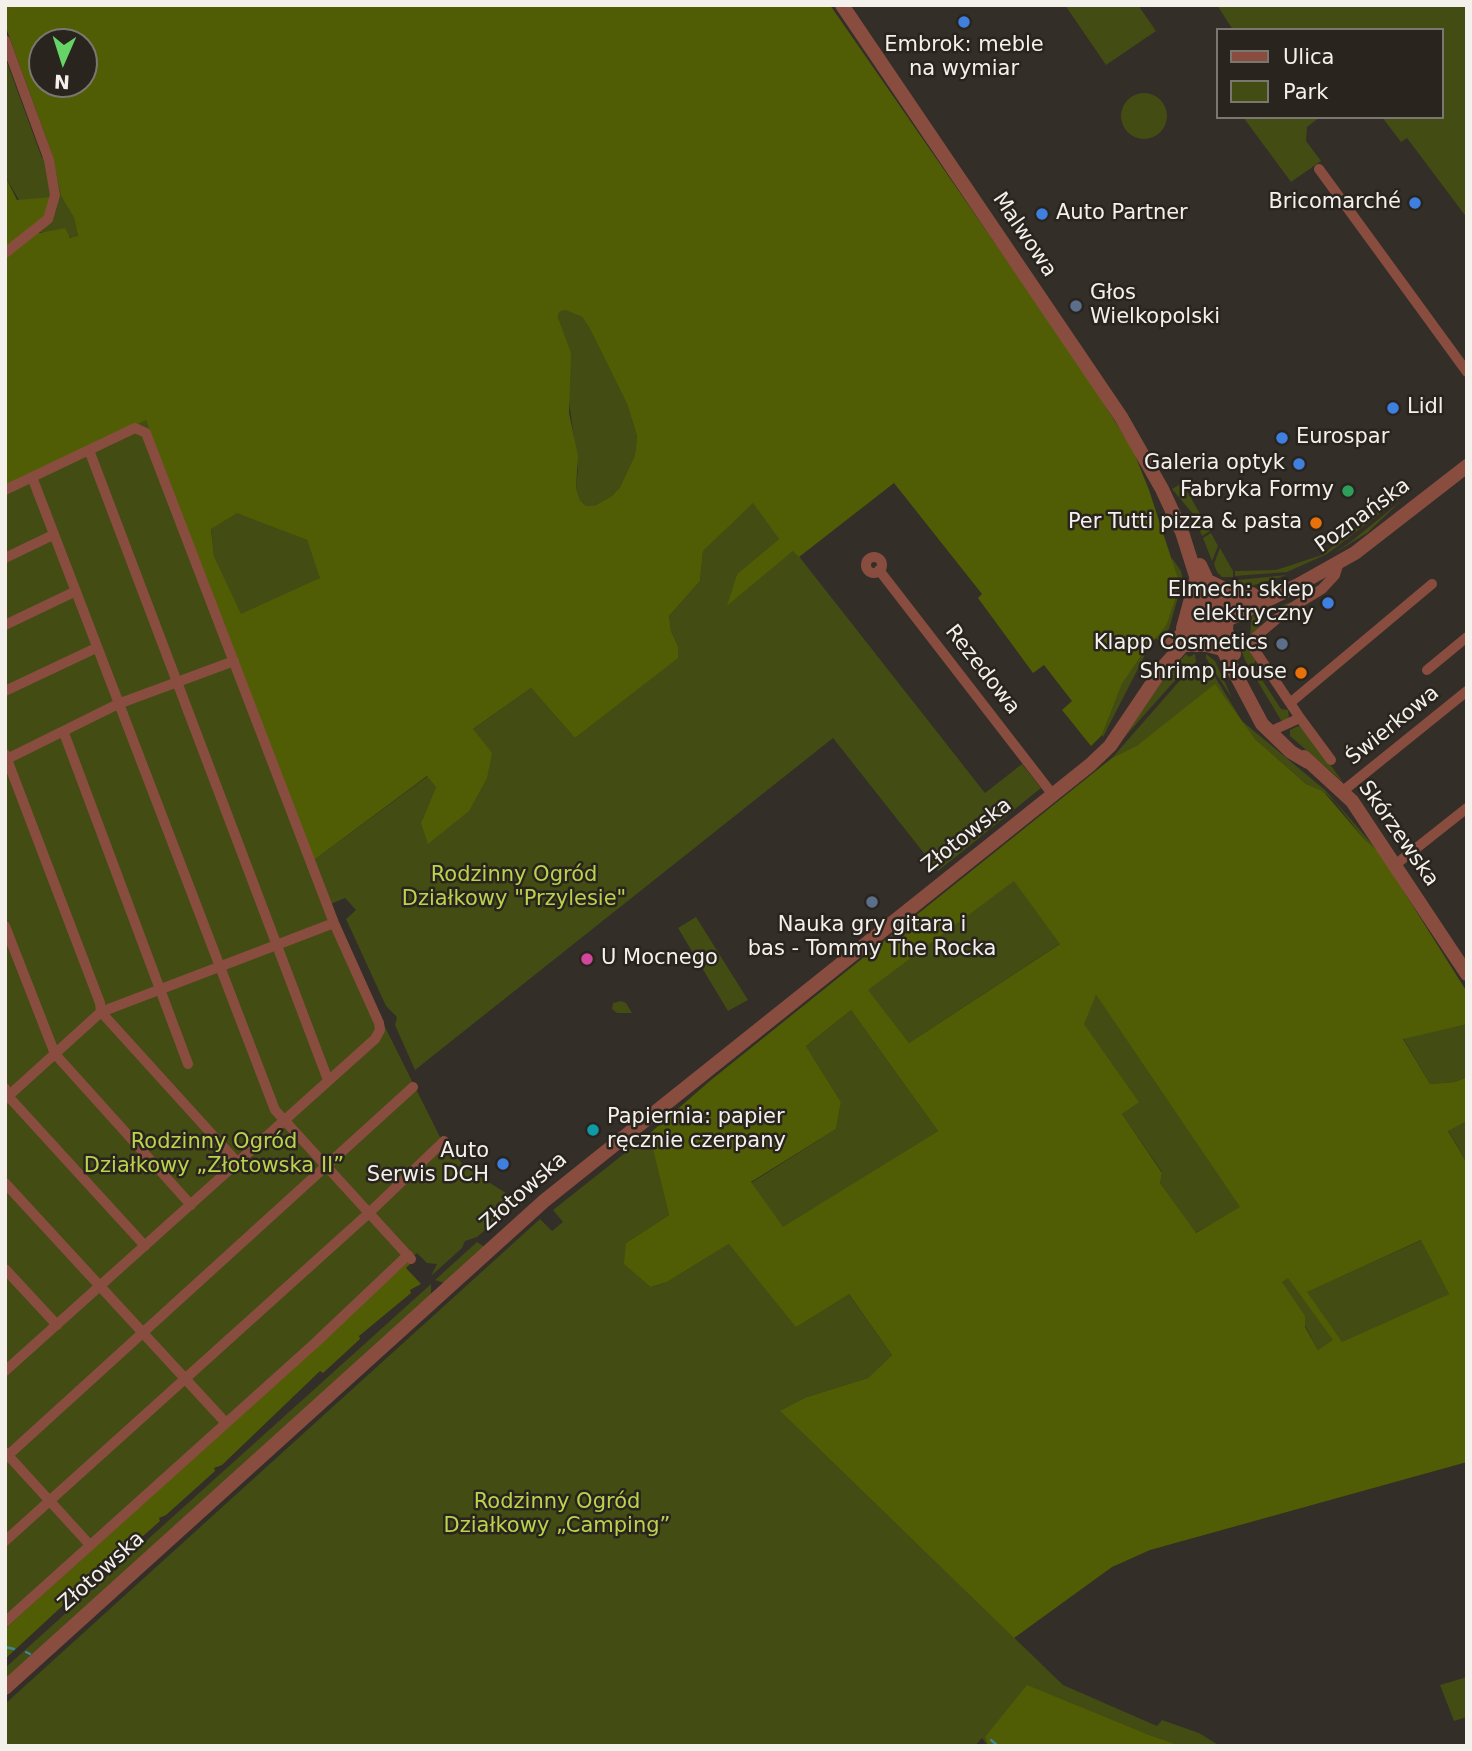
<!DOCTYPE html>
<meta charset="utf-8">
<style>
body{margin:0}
#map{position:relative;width:1472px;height:1751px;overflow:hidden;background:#332e28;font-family:"DejaVu Sans",sans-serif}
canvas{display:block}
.frame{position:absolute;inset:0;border:7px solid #f4f1ed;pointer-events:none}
.legend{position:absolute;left:1216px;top:28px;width:228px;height:91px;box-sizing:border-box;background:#29251e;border:2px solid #7a7771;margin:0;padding:9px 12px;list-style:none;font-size:21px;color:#f4f1ed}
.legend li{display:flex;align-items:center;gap:14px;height:35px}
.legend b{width:35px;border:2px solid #7a7771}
.north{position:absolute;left:28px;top:28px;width:70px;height:70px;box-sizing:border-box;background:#29251e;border:2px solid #7a7771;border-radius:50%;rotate:183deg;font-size:19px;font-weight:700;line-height:28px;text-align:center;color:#f4f1ed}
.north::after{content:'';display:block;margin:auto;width:24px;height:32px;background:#66d467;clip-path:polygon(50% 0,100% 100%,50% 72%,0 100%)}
</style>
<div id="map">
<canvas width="1472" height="1751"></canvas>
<div class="frame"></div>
<ul class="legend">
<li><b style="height:9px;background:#894d40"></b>Ulica</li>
<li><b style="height:19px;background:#434c13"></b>Park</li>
</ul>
<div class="north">N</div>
</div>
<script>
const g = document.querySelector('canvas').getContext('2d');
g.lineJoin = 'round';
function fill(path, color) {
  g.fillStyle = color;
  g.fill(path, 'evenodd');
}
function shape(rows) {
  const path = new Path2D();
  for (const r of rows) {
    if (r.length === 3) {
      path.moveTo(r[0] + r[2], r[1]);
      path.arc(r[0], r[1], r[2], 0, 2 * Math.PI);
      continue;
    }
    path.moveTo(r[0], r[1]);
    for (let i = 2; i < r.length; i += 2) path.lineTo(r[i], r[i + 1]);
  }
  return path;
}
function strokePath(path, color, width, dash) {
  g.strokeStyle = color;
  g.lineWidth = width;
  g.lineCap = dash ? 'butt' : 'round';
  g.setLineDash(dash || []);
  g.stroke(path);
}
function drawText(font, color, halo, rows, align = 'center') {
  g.font = font + ' "DejaVu Sans",sans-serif';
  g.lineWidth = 5;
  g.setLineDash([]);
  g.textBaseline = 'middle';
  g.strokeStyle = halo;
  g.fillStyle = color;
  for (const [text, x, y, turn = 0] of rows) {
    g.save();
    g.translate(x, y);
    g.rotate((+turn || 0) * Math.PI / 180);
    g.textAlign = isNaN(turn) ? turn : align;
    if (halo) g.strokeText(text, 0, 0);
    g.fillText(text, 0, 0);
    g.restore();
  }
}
fill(shape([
 [1065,5,1138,5,1156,31,1106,65],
 [1217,5,1467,5,1467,218,1407,138,1401,142,1382,117,1442,117,1442,30,1233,30],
 [5,57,42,158,52,156,61,196,74,218,78,236,74,239,56,230,46,234,37,231,5,176],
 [1144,116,23],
 [1243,117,1320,117,1307,127,1306,141,1321,161,1291,182],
 [565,310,582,317,590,329,627,404,637,436,635,455,620,487,612,496,594,506,586,506,580,500,576,488,578,469,558,318,559,312],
 [146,419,314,860,428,776,436,787,421,823,472,730,531,688,575,738,677,658,678,646,671,631,669,616,700,581,703,551,753,502,779,539,737,574,728,605,794,550,985,793,1022,764,1041,788,938,871,833,738,415,1070,395,1025,397,1017,386,1006,346,919,356,910,345,898,331,904,376,1009,440,1137,465,1167,523,1204,506,1212,477,1237,465,1241,462,1248,431,1276,437,1264,427,1263,417,1253,5,1629,5,487],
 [1182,483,1192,487,1187,491,1210,531,1202,536,1193,514,1172,489],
 [1390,492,1400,498,1327,554,1287,572,1235,576,1235,571,1276,570,1322,555,1392,500,1388,494],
 [1402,500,1367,533,1333,554,1353,540],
 [237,512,307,540,321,579,241,615,214,556,211,528],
 [1211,533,1218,546,1212,561,1203,538],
 [1220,548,1233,571,1233,577,1222,577,1217,572,1214,564],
 [1172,558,1181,571,1184,587,1180,590,1169,629,1158,640,1155,638,1166,626],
 [1287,575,1251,586,1235,584,1238,580],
 [1291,602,1279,613,1272,610,1259,620,1261,626,1250,635,1252,616],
 [1245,643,1256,660,1253,666,1281,709,1288,710,1289,718,1282,722,1245,660,1239,645],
 [1143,653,1145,655,1103,737,1102,735,1122,684],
 [1186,654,1189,657,1195,654,1196,662,1179,676,1121,741,1168,673],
 [1206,654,1215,661,1232,698,1206,658],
 [1198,665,1209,667,1242,721,1325,790,1379,852,1364,839,1335,802,1323,791,1306,784,1255,739,1240,722,1138,745,1112,758,1182,678],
 [1298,726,1303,728,1343,782,1290,736,1290,730],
 [1014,880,1061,943,909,1043,867,990],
 [696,917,748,1000,728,1011,678,928],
 [1096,995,1241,1208,1195,1233,1160,1183,1162,1172,1122,1114,1138,1101,1083,1023],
 [621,1001,626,1003,632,1013,617,1013,612,1009,613,1003],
 [851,1010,938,1131,783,1228,751,1183,836,1129,841,1102,806,1046],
 [1465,1022,1467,1077,1455,1082,1430,1084,1403,1038],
 [1467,1121,1467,1163,1448,1130],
 [649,1134,669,1215,626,1243,652,1287,667,1282,729,1244,848,1293,892,1355,868,1378,807,1397,781,1412,1063,1685,1157,1726,1162,1720,1199,1733,1220,1746,1181,1746,1144,1733,985,1737,988,1746,982,1738,975,1746,5,1746,5,1704,540,1219,552,1231,563,1222,553,1210],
 [1422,1240,1449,1294,1342,1343,1306,1292],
 [477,1242,485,1247,444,1283,435,1280],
 [1288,1277,1334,1341,1318,1350,1282,1282],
 [431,1284,431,1296,5,1683,5,1668],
 [1467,1677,1467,1717,1454,1721,1440,1685]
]), '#434c13');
fill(shape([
 [5,5,830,5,1082,369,1133,450,1149,490,1180,585,1166,626,1143,653,1122,684,1102,735,1091,746,1062,710,1072,701,1044,665,1033,673,978,598,982,594,894,483,799,557,793,551,727,606,737,574,779,539,753,503,703,551,700,581,669,616,671,631,678,646,678,658,575,738,531,688,473,729,492,753,487,778,469,811,428,844,421,823,436,787,427,776,314,860,146,420,5,487,5,176,17,200,52,197,37,231,40,233,65,228,70,238,78,236,74,218,61,196,52,154,5,25],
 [42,42,84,42,84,84,42,84],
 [565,310,582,317,590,329,627,404,637,436,635,455,620,487,612,496,594,506,586,506,580,500,576,488,578,456,569,413,571,353,558,318,559,312],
 [237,513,307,540,320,578,241,614,214,556,211,529],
 [1215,684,1255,739,1306,784,1323,791,1364,839,1379,852,1467,992,1467,1024,1403,1039,1430,1084,1455,1082,1467,1077,1467,1121,1448,1131,1467,1163,1467,1462,1150,1550,1112,1567,1014,1638,780,1411,807,1397,868,1378,892,1355,849,1294,796,1327,729,1244,667,1282,651,1287,624,1264,626,1243,669,1215,649,1134,711,1080,1112,758,1138,745],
 [1014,881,1060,944,909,1043,868,990],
 [1096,995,1240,1207,1196,1233,1160,1183,1162,1173,1122,1114,1139,1102,1084,1024],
 [851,1010,938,1131,783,1227,751,1182,836,1129,841,1102,806,1046],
 [1421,1240,1449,1294,1342,1342,1307,1292],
 [1288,1278,1333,1340,1318,1350,1305,1327,1305,1316,1282,1282],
 [409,1261,411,1263,406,1268,421,1284,410,1290,411,1293,359,1336,360,1339,323,1373,320,1371,222,1465,214,1468,215,1471,166,1515,159,1518,160,1521,116,1560,113,1559,5,1659,5,1629],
 [1027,1685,1144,1733,1181,1746,988,1746,985,1737]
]), '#515d05');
strokePath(shape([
 [5,1647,14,1649],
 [26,1652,30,1654],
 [991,1740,998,1746]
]), '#3b8696', 2.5);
strokePath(shape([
 [5,40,49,160,55,195,48,219,5,253],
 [1319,169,1467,372],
 [89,450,328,1080],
 [32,477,275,1110,411,1259],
 [5,490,135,428,146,433,334,923,379,1023,380,1030,375,1039,5,1371],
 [874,565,8],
 [5,558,53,535],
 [879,570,1053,795],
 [5,625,74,592],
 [1427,670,1467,637],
 [5,691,96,648],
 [1290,703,1432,584],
 [1300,718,1254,649,1253,639,1285,612,1322,589,1335,575,1339,562],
 [1269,732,1300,718,1331,760],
 [64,733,188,1064],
 [5,754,100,1003,101,1012,238,1163],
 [5,760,118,704,234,661],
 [1343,791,1467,691],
 [1395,865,1467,808],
 [5,926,55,1054,191,1205],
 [5,1088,8,1096,145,1246],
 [5,1099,101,1012,334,923],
 [5,1183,225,1422],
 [5,1269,57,1325],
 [5,1452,90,1545],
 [5,1458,413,1087],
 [5,1541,369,1213,444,1141],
 [5,1622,314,1344,408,1255]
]), '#894d40', 10);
strokePath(shape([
 [842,5,1121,417,1162,489,1182,532,1200,589,1203,623,1215,635,1262,724,1291,752,1308,762],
 [1200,565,1214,595,1227,611,1226,630,1234,654],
 [1208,581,1233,593,1252,594],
 [1183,628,1196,580],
 [1171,644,1188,629,1207,604,1264,596],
 [1184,645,1207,645,1222,649],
 [1304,757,1352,801,1467,974],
 [5,1688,544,1201,1090,765,1110,746,1164,666,1185,643,1200,632,1219,627,1227,620,1298,585,1355,553,1467,466]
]), '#894d40', 14);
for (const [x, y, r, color] of [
 [964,22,7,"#3f7fe0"],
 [1415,203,7,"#3f7fe0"],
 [1042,214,7,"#3f7fe0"],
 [1076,306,7,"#5c6f8a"],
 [1393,408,7,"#3f7fe0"],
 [1282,438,7,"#3f7fe0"],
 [1299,464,7,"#3f7fe0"],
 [1348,491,7,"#2e9e5b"],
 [1316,523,7,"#e8710a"],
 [1328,603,7,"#3f7fe0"],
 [1282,644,7,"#5c6f8a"],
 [1301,673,7,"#e8710a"],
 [872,902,7,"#5c6f8a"],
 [587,959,7,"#d1479c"],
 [593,1130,7,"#0f9aa8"],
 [503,1164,7,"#3f7fe0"]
]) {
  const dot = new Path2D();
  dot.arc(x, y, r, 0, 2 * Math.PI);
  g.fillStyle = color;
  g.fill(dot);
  strokePath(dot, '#29251e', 2.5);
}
drawText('21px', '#f4f1ed', '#29251e', [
 ["Embrok: meble",964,46,"center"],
 ["na wymiar",964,70,"center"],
 ["Bricomarché",1401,203],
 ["Auto Partner",1056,214,"left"],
 ["Głos",1090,294,"left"],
 ["Wielkopolski",1090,318,"left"],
 ["Lidl",1407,408,"left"],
 ["Eurospar",1296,438,"left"],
 ["Galeria optyk",1285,464],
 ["Fabryka Formy",1334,491],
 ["Per Tutti pizza & pasta",1302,523],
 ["Elmech: sklep",1314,591],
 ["elektryczny",1314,615],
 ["Klapp Cosmetics",1268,644],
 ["Shrimp House",1287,673],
 ["Nauka gry gitara i",872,926,"center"],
 ["bas - Tommy The Rocka",872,950,"center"],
 ["U Mocnego",601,959,"left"],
 ["Papiernia: papier",607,1118,"left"],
 ["ręcznie czerpany",607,1142,"left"],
 ["Auto",489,1152],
 ["Serwis DCH",489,1176]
], 'right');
drawText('21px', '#f4f1ed', '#29251e', [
 ["Malwowa",1024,235,56],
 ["Poznańska",1363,516,-36],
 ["Rezedowa",982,670,52],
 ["Świerkowa",1393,726,-39],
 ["Skórzewska",1398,834,55],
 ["Złotowska",967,836,-38],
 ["Złotowska",524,1192,-41],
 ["Złotowska",102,1572,-42]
]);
drawText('21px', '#bcd24c', '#29251e', [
 ["Rodzinny Ogród",514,876],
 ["Działkowy \"Przylesie\"",514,900],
 ["Rodzinny Ogród",214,1143],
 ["Działkowy „Złotowska II”",214,1167],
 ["Rodzinny Ogród",557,1503],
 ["Działkowy „Camping”",557,1527]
]);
</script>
